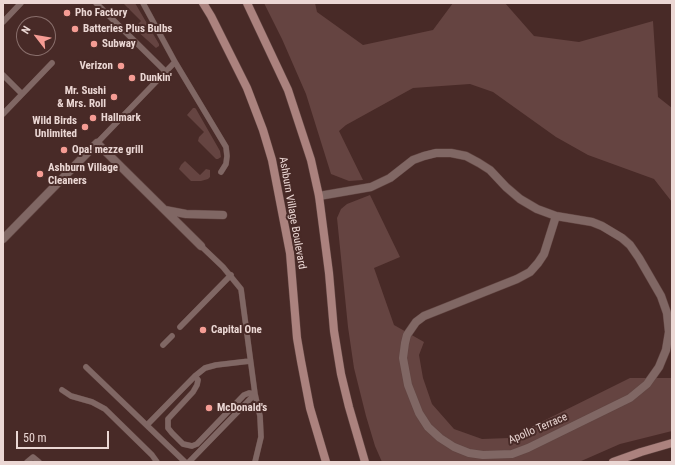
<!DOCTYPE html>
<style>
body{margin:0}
#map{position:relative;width:675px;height:465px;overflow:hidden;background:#482a27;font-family:"Roboto Condensed",sans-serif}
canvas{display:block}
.frame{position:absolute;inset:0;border:4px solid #ebd7d4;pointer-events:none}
.north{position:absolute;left:16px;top:16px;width:40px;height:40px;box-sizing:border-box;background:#482a27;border:1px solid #896f6c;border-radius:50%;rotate:301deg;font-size:11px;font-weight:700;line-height:16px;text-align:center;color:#ebd7d4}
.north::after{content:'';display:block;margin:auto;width:14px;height:18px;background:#f59c94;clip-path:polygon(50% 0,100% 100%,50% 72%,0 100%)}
.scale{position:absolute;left:16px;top:431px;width:93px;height:18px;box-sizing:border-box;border:2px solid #ebd7d4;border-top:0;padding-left:5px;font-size:12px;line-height:14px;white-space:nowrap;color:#ebd7d4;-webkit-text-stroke:3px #482a27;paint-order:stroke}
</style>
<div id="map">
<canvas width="675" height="465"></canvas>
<div class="frame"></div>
<div class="north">N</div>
<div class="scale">50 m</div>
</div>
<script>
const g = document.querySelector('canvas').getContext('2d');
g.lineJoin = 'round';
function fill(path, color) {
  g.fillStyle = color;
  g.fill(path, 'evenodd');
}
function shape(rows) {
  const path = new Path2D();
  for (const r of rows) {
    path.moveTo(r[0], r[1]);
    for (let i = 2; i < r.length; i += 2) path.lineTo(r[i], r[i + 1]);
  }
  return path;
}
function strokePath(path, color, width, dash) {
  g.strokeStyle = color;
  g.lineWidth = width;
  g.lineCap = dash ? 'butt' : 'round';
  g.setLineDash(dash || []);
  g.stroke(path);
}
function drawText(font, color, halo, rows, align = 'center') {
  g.font = font + ' "Roboto Condensed",sans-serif';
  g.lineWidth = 4;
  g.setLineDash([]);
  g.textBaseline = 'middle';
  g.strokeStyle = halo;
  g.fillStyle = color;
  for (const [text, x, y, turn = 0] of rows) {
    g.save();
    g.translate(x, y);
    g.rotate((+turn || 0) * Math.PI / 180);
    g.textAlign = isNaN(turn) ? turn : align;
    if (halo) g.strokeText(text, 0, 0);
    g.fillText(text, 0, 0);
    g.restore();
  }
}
fill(shape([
 [123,3,135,3,159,44,159,46,156,48,136,30,135,27,141,21],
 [264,3,315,3,317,12,363,45,433,30,453,3,505,3,534,36,579,42,653,21,658,97,672,108,672,202,654,179,588,155,556,137,493,92,470,84,413,88,346,125,339,131,363,180,349,181,331,174,306,94,282,39],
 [193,108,195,108,196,109,220,151,221,157,218,159,216,159,198,141,199,137,204,132,187,115],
 [185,161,200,175,206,169,210,170,210,177,208,179,201,181,191,181,179,169,181,165],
 [370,195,400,257,374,268,394,325,424,342,419,355,423,378,432,404,454,429,482,439,509,438,630,378,672,378,672,431,620,444,579,462,382,462,375,446,366,416,354,368,348,327,337,218,341,209,347,204]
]), '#654441');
const service = shape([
 [96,3,166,72],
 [143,3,175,62],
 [3,22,21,3],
 [3,75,22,94],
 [3,114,52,63],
 [97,143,175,62,226,147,227,156,226,164,221,172],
 [180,327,231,275],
 [163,345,172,336],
 [86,367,185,462],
 [195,376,198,380,197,385,193,392,168,419,168,428,172,433,183,444,192,446,197,444,244,395,249,393,255,394,260,416,261,437,255,462],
 [62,390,71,396,92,402,105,409,152,455,157,462],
 [147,425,195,376,205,368,216,365,250,361],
 [27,462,33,457,39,462],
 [189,462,255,394,241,289,223,267,201,246]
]);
const minor = shape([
 [319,196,371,187,390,178,413,160,424,156,436,153,451,153,466,156,479,163,490,170,506,187,520,199,537,209,556,216],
 [165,210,186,214,223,215],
 [556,216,592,222,602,226,622,238,630,245,639,258,661,296,667,313,669,332,666,350,659,367,647,384,630,398,528,448,512,454,483,455,469,453,454,447,440,438,428,427,419,413,408,385,403,358,405,343,407,335,416,322,424,316,517,279,530,272,538,263,544,254,556,216],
 [3,239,97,143,201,246]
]);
const secondary = shape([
 [203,3,211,16,247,88,263,130,272,160,290,253,297,338,301,361,310,408,326,462],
 [247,3,288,90,311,160,319,196,329,273,334,331,341,374,349,407,365,462],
 [613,462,641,452,672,443]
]);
strokePath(service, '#624643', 6);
strokePath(minor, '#624643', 9);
strokePath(secondary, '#624643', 9);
strokePath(service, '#806764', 5.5);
strokePath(minor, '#806764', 8);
strokePath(secondary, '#ab827e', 8);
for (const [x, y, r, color] of [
 [67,13,4,"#f59c94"],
 [75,29,4,"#f59c94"],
 [94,44,4,"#f59c94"],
 [121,66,4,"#f59c94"],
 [132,78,4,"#f59c94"],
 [114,97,4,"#f59c94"],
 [93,118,4,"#f59c94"],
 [85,127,4,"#f59c94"],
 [64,150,4,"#f59c94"],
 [40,174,4,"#f59c94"],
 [203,330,4,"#f59c94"],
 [209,408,4,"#f59c94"]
]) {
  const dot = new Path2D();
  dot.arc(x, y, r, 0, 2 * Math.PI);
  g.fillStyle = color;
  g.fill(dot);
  strokePath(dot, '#482a27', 1.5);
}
drawText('bold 11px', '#ebd7d4', '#482a27', [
 ["Pho Factory",75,13],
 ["Batteries Plus Bulbs",83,29],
 ["Subway",102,44],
 ["Verizon",113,66,"right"],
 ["Dunkin'",140,78],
 ["Mr. Sushi",106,91,"right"],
 ["& Mrs. Roll",106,104,"right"],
 ["Hallmark",101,118],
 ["Wild Birds",77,121,"right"],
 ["Unlimited",77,134,"right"],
 ["Opa! mezze grill",72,150],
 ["Ashburn Village",48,168],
 ["Cleaners",48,181],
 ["Capital One",211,330],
 ["McDonald's",217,408]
], 'left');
drawText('11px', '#ebd7d4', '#482a27', [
 ["Ashburn Village Boulevard",292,213,80],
 ["Apollo Terrace",538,429,-23]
]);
</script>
